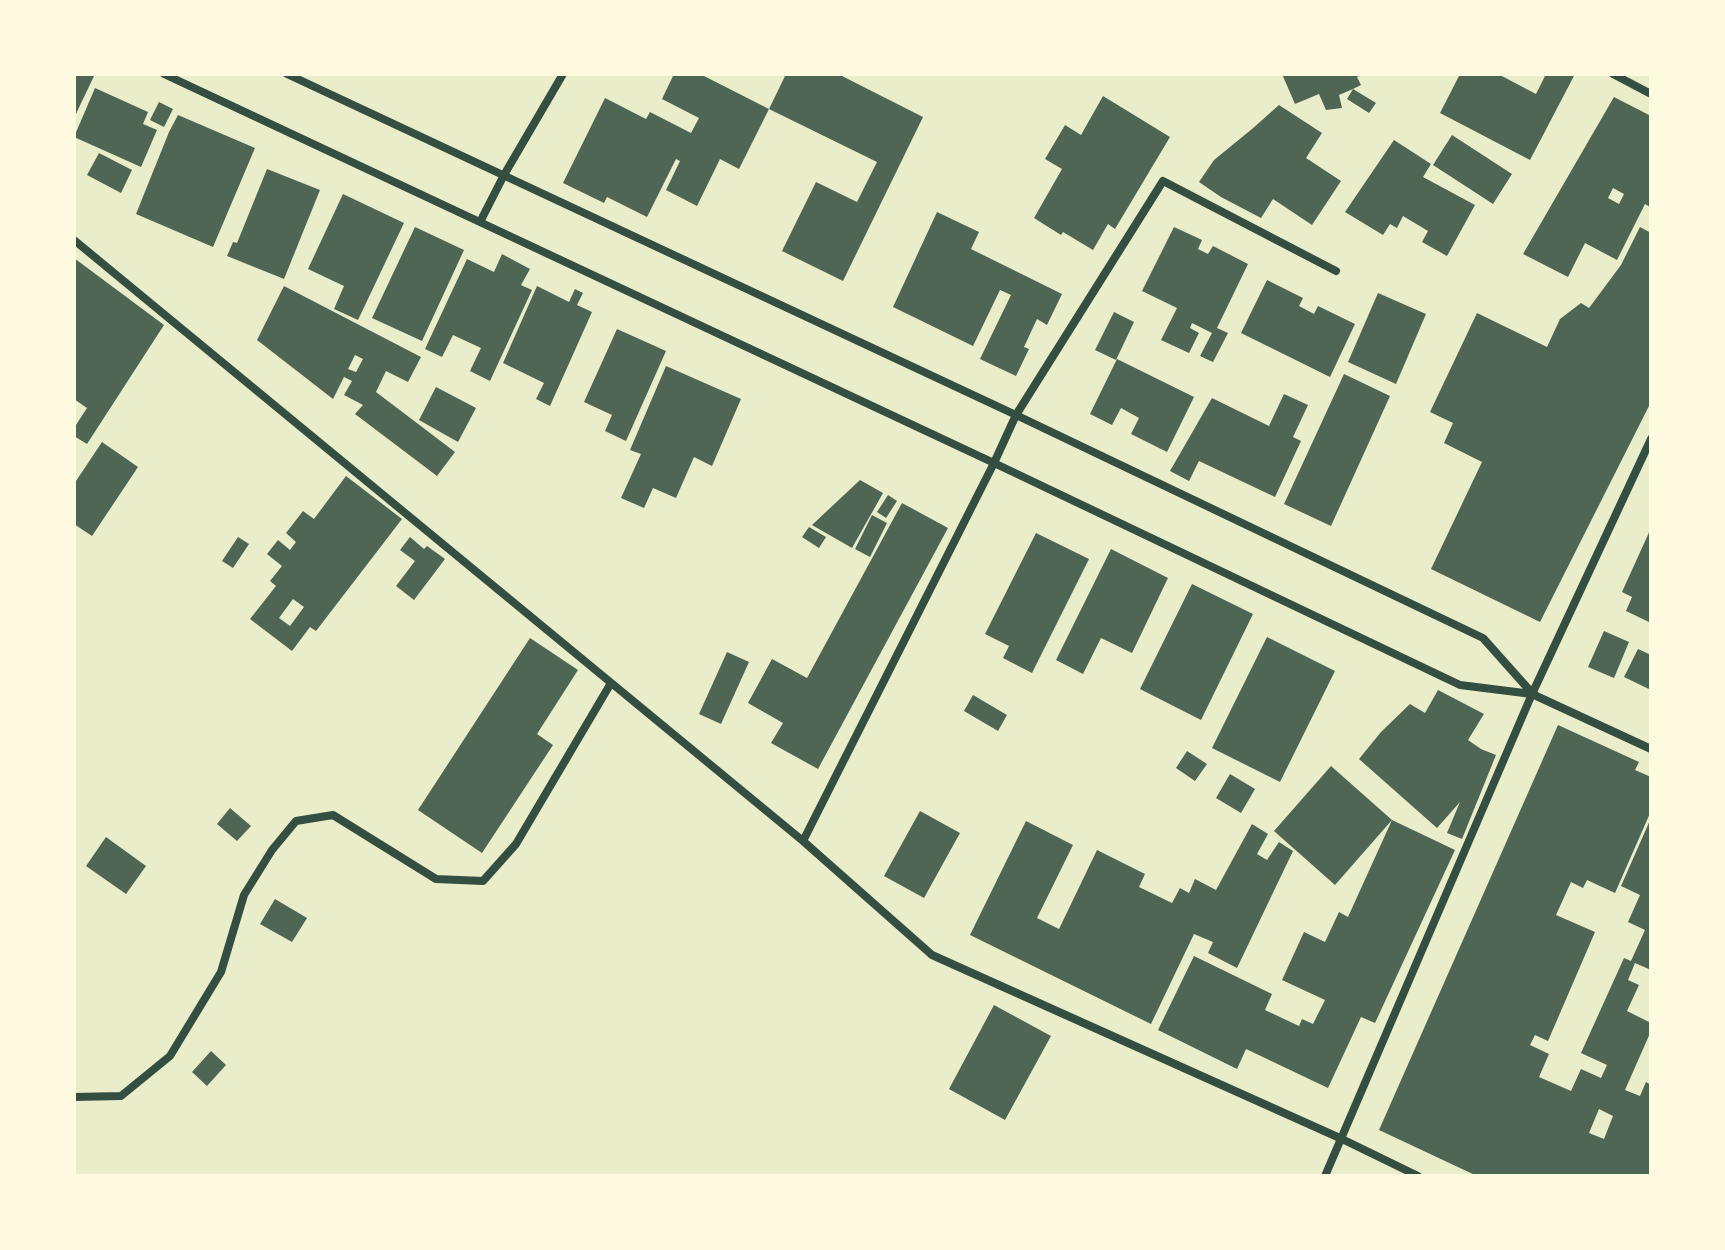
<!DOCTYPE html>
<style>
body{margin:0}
#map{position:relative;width:1725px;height:1250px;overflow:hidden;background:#e9edc9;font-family:"Space Grotesk",sans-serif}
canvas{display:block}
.frame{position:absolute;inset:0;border:76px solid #fefae0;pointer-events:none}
</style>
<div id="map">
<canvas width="1725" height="1250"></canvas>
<div class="frame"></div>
</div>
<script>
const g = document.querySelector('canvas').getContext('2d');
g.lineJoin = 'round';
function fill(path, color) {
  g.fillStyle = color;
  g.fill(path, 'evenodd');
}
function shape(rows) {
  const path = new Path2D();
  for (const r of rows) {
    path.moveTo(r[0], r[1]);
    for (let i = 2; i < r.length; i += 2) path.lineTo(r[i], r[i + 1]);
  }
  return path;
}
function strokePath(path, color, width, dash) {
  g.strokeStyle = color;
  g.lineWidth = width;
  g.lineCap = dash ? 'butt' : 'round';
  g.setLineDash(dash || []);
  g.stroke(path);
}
fill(shape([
 [74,74,95,74,74,118],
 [674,74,700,74,769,109,739,169,720,159,697,206,666,190,680,161,676,159,647,217,607,197,604,203,563,183,605,98,646,119,650,112,691,133,699,118,662,99],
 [786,74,838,74,923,117,843,281,782,251,816,182,857,202,877,162,769,109],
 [1282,74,1365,74,1357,77,1361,85,1353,89,1376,103,1369,113,1347,99,1353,89,1339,95,1342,108,1326,110,1319,94,1295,104],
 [1460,74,1498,74,1536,94,1546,74,1575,74,1530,160,1440,113],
 [95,88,148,112,143,124,157,130,141,167,74,137],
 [1103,96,1170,137,1115,229,1108,224,1093,250,1063,232,1061,235,1034,218,1062,169,1045,159,1065,125,1081,135],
 [1614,97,1651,116,1651,206,1650,207,1645,204,1617,260,1585,243,1568,277,1523,254],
 [1613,188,1624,194,1619,204,1608,198],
 [159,102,173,109,164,127,150,120],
 [1279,105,1322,133,1306,158,1341,181,1312,225,1273,199,1261,218,1221,197,1199,182,1214,160,1252,129],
 [178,115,255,148,213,247,136,214,169,132],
 [1452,135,1512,174,1493,204,1433,165],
 [1394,140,1431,164,1423,177,1475,205,1447,256,1422,242,1428,231,1403,216,1397,228,1390,224,1383,235,1345,212],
 [99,153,132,170,121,193,87,175],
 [267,169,320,190,284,279,227,256,233,242,237,243],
 [343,194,404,223,358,320,334,309,344,286,308,269],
 [937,212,979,232,971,249,1062,294,1047,325,1037,319,1024,347,1029,349,1016,376,980,359,1011,295,1000,290,973,346,893,307],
 [415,227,464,250,422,341,372,318],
 [1174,227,1202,240,1198,249,1208,254,1213,246,1248,264,1217,328,1228,333,1213,362,1200,356,1212,333,1192,323,1190,328,1199,333,1189,353,1161,340,1177,308,1142,291],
 [1640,227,1651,233,1651,402,1540,622,1431,569,1482,462,1444,443,1453,423,1430,412,1477,313,1547,347,1560,319,1581,303,1589,308,1621,265],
 [502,254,530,269,521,285,532,290,490,381,470,371,481,348,453,335,442,357,425,349,467,259,494,272],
 [74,258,164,325,87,444,74,436,74,428,87,408,74,399],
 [1267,280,1303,298,1299,306,1314,314,1318,306,1355,324,1330,377,1241,333],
 [284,286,421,357,408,382,386,371,376,392,455,452,437,476,355,414,363,405,344,395,352,381,344,377,333,399,257,340],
 [355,355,363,359,356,372,348,369],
 [537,286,569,302,575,289,583,293,577,305,592,312,550,406,536,399,544,383,503,363],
 [1378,293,1426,314,1396,384,1348,362],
 [1114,312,1134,322,1116,360,1095,350],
 [617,329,666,351,626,441,605,431,612,415,584,402],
 [1117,359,1194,397,1167,452,1131,434,1139,418,1121,408,1112,425,1090,414],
 [666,366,741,399,712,466,694,457,676,498,653,488,644,508,621,498,641,454,630,450],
 [1344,374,1390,396,1331,526,1284,504],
 [436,387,476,408,458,442,419,420],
 [1284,394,1308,405,1293,437,1301,441,1275,497,1199,461,1189,481,1170,471,1212,398,1269,426],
 [102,442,138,467,92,536,74,524,74,484],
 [346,476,402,519,316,631,310,627,292,651,250,619,276,586,270,581,282,566,267,554,278,540,290,550,296,542,286,533,303,511,314,519],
 [293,599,304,607,290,626,279,618],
 [860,480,883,493,852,548,812,525],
 [888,495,897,501,886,518,877,512],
 [902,503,948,528,818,769,771,743,783,723,748,703,772,659,807,678],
 [872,515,887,523,870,557,855,549],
 [809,527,826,537,819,548,802,537],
 [1651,528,1651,618,1649,622,1626,611,1632,597,1622,592],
 [1036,533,1089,559,1032,673,1003,658,1009,646,985,634],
 [238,537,249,544,233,568,222,561],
 [410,537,424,549,427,546,445,559,414,600,396,586,415,561,400,550],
 [1111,549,1168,578,1132,653,1101,638,1083,674,1056,660],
 [1192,584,1253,614,1201,720,1140,689],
 [1604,631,1629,642,1614,678,1588,667],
 [1267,637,1335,671,1280,782,1212,748],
 [530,638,578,670,537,734,553,745,482,853,418,810],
 [1638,649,1651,655,1651,690,1624,677],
 [727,652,749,662,721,724,699,714],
 [1438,690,1484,714,1468,740,1481,749,1496,755,1462,839,1447,833,1460,802,1437,828,1359,759,1381,732,1410,704,1425,713],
 [973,695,1007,715,998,731,964,711],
 [1558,725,1639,762,1635,770,1651,777,1651,811,1615,893,1587,880,1583,888,1571,882,1556,915,1595,932,1548,1041,1535,1035,1530,1045,1549,1054,1539,1077,1571,1091,1581,1069,1601,1078,1607,1065,1581,1053,1624,958,1631,961,1645,930,1628,922,1640,895,1621,886,1651,818,1651,970,1635,963,1628,980,1639,985,1627,1011,1651,1023,1651,1031,1625,1090,1640,1096,1646,1082,1651,1085,1651,1176,1477,1176,1379,1130],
 [1599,1109,1613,1116,1604,1139,1589,1133],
 [1187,751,1207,764,1195,781,1176,768],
 [1331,766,1392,820,1335,885,1274,831],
 [1230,774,1255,789,1241,813,1216,798],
 [230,808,251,826,237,841,217,824],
 [920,811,960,833,924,898,884,876],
 [1392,820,1455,850,1375,1023,1361,1017,1328,1088,1246,1049,1237,1069,1158,1030,1194,956,1272,994,1265,1010,1299,1026,1302,1019,1313,1024,1325,1000,1282,980,1304,932,1325,942,1339,912,1348,917],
 [1026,821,1073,845,1037,918,1059,929,1097,850,1145,874,1139,887,1172,903,1180,888,1189,893,1195,879,1216,890,1252,824,1268,834,1257,854,1267,860,1279,842,1293,851,1237,968,1208,953,1213,942,1194,934,1151,1024,970,935],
 [106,837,146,866,126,894,86,866],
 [275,899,307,918,292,942,260,924],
 [994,1005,1051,1036,1005,1120,949,1089],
 [211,1051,226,1065,207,1086,192,1072]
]), '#4f6655');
strokePath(shape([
 [164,74,994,463,1460,685,1532,694,1651,749],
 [287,74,1016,415,1483,638,1532,693],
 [1613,74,1651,94],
 [480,222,504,175,563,74],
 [74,240,803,841,932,955,1342,1139,1418,1176],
 [803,841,994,463,1016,415,1163,181,1336,271],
 [74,1097,121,1096,170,1056,221,972,244,895,272,850,296,821,333,815,436,879,483,881,516,844,611,683],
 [1325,1176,1532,694,1651,439]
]), '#344e41', 8);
</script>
